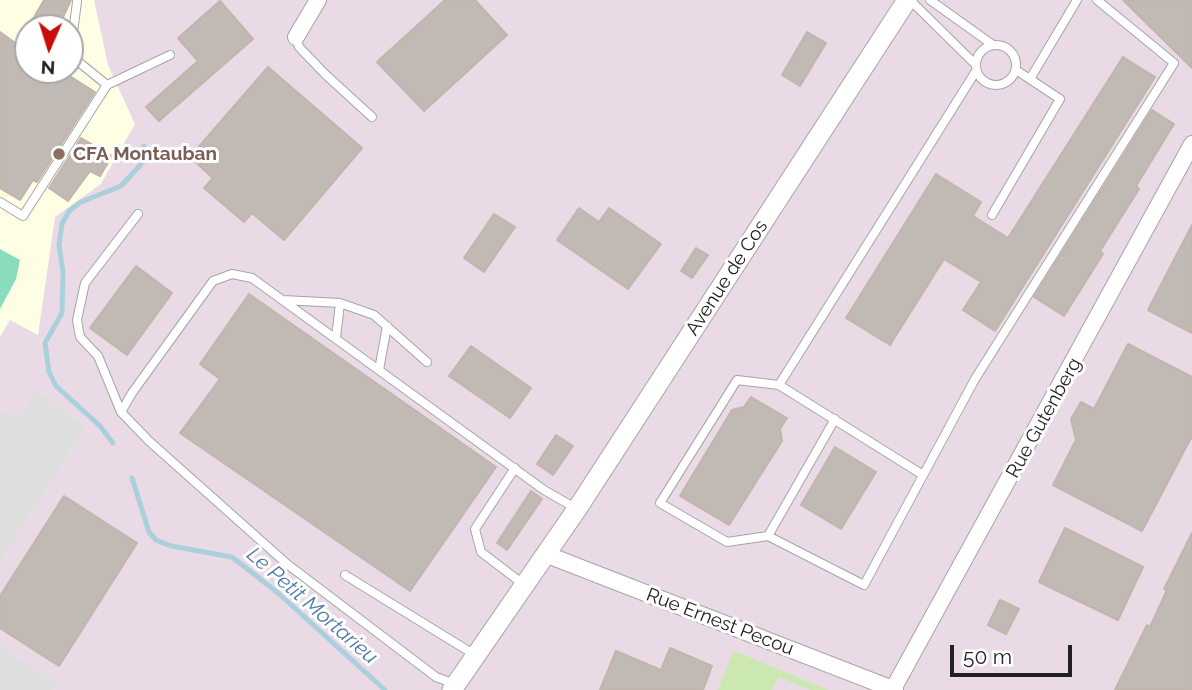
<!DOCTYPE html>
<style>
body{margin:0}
#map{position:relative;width:1192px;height:690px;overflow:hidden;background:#f1eee8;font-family:Raleway,sans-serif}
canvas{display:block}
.north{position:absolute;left:14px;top:14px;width:70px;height:70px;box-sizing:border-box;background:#fff;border:2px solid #a6a6a6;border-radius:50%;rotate:183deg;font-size:19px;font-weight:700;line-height:28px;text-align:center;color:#212121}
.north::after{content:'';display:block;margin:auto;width:24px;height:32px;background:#c80c09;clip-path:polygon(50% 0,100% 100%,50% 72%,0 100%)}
.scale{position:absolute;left:950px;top:645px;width:122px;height:32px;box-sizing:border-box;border:4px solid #212121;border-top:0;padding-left:9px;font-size:21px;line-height:24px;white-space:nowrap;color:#212121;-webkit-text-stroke:5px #fff;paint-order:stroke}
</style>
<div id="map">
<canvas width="1192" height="690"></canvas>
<div class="north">N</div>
<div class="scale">50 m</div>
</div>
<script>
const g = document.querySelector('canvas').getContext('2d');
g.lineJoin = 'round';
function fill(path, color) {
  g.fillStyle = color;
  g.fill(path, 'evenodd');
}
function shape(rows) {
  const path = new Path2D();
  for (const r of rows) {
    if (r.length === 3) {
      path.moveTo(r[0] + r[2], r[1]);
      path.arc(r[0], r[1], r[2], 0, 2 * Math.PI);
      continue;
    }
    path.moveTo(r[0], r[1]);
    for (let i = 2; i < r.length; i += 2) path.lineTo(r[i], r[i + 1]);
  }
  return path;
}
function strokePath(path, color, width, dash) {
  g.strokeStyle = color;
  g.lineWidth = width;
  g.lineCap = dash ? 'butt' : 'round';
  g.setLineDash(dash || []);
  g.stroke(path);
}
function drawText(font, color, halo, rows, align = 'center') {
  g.font = font + ' Raleway,sans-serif';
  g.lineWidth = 6;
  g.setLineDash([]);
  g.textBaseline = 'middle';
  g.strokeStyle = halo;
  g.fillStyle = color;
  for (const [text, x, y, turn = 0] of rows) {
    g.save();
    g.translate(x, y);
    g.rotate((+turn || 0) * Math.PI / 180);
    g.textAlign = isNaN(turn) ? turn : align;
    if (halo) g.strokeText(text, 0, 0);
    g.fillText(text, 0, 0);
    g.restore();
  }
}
fill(shape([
 [37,390,86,427,0,563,0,409,16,418],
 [0,646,58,683,53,690,0,690]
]), '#dfdede');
fill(shape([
 [0,0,1192,0,1192,690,53,690,57,683,0,646,0,563,86,427,37,390,16,418,0,409],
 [28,28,70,28,70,70,28,70]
]), '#e9dae6');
fill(shape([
 [0,0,94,0,108,65,135,124,101,184,55,217,38,335,10,320,0,337],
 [28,28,70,28,70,70,28,70]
]), '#fdfee4');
fill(shape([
 [734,651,829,690,811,690,778,677,772,690,718,690]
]), '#cbe8b1');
fill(shape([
 [0,249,20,260,16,279,0,309]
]), '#8adcbd');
strokePath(shape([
 [113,443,100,426,56,386,49,372,45,343,62,313,63,272,59,245,62,224,69,211,81,202,121,186,144,161,144,146],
 [132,478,149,532,156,540,171,546,232,557,278,593,385,690]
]), '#aad0dc', 5);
const building = shape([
 [44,0,71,0,58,28,28,28,28,70,60,70,95,92,37,182,33,180,20,200,0,188,0,32,18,45,44,0],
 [445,0,475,0,507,35,424,111,377,62,445,0],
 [1123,0,1192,0,1192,68,1123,0],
 [220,1,253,39,159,121,146,107,198,61,178,38,220,1],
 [807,32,826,43,800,86,782,75,807,32],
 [1123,57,1155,77,995,331,963,310,981,282,944,259,890,345,846,318,936,174,981,202,973,216,1008,238,1123,57],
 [268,67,362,148,284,240,252,213,244,222,204,188,213,178,190,157,268,67],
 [1152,110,1174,124,1136,186,1139,189,1100,251,1103,254,1064,316,1034,297,1152,110],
 [81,138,112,156,100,176,90,171,68,201,49,188,81,138],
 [579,208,599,222,609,208,661,244,628,289,557,240,579,208],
 [494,214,515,227,484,272,464,258,494,214],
 [1192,225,1192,333,1148,310,1192,225],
 [696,248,708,255,692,278,681,271,696,248],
 [136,266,172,293,127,355,90,328,136,266],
 [249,294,496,467,410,591,180,433,220,379,200,364,249,294],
 [1128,344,1192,377,1192,436,1142,531,1053,485,1076,440,1071,419,1081,402,1094,409,1128,344],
 [471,346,531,388,510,418,449,376,471,346],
 [751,397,787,418,780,429,782,441,729,525,680,496,732,410,744,407,751,397],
 [556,435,573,446,553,475,537,464,556,435],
 [835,447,876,472,841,529,801,505,835,447],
 [531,491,542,499,507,550,497,543,531,491],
 [64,496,137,543,59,666,0,628,0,596,64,496],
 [1065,528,1143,567,1118,620,1039,582,1065,528],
 [1192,533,1192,690,1115,690,1147,625,1150,627,1167,590,1164,589,1192,533],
 [1000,600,1019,609,1006,634,988,625,1000,600],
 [670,648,712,666,703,690,600,690,616,651,661,670,670,648]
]);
fill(building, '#c1bab4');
strokePath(building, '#c2b5ab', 2);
const service = shape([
 [910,0,976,65],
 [930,0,993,45],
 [77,2,70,55,107,85],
 [296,37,299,47,326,75,372,117],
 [996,65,20],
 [1030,79,1077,0],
 [0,202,23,216,107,85,170,55],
 [992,215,1060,99,1016,70],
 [283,300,340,303,374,315,427,362],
 [336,338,340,303],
 [379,370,387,326],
 [779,385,976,71],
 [121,412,98,356,80,337,77,320,85,283,138,214],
 [515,468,475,529,481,552,523,584],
 [923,475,779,385,737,380,660,503,727,542,768,536,864,585,975,379,1174,63,1097,0],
 [768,536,835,419],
 [345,575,475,655],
 [455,684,436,677,287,564,149,441,121,412,132,393,213,281,232,274,252,278,544,490,577,509]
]);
const minor = shape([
 [296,37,318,0],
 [545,554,895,690],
 [893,689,1192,144]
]);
const tertiary = shape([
 [452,690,577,509,907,0]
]);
strokePath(service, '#a5a5a5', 10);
strokePath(minor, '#a5a5a5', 18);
strokePath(tertiary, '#a5a5a5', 21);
strokePath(service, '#fff', 8);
strokePath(minor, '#fff', 16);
strokePath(tertiary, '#fff', 19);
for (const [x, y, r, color] of [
 [59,154,7,"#8d6e63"]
]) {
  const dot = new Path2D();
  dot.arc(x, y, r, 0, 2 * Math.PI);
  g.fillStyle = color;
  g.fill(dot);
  strokePath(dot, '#fff', 2.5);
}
drawText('bold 19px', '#785e54', '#fff', [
 ["CFA Montauban",73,154]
], 'left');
drawText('19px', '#212121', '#fff', [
 ["Avenue de Cos",727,278,-57],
 ["Rue Gutenberg",1044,418,-61],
 ["Rue Ernest Pecou",720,622,21]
]);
drawText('italic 21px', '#4d78a5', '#fff', [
 ["Le Petit Mortarieu",312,606,41]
]);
</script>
